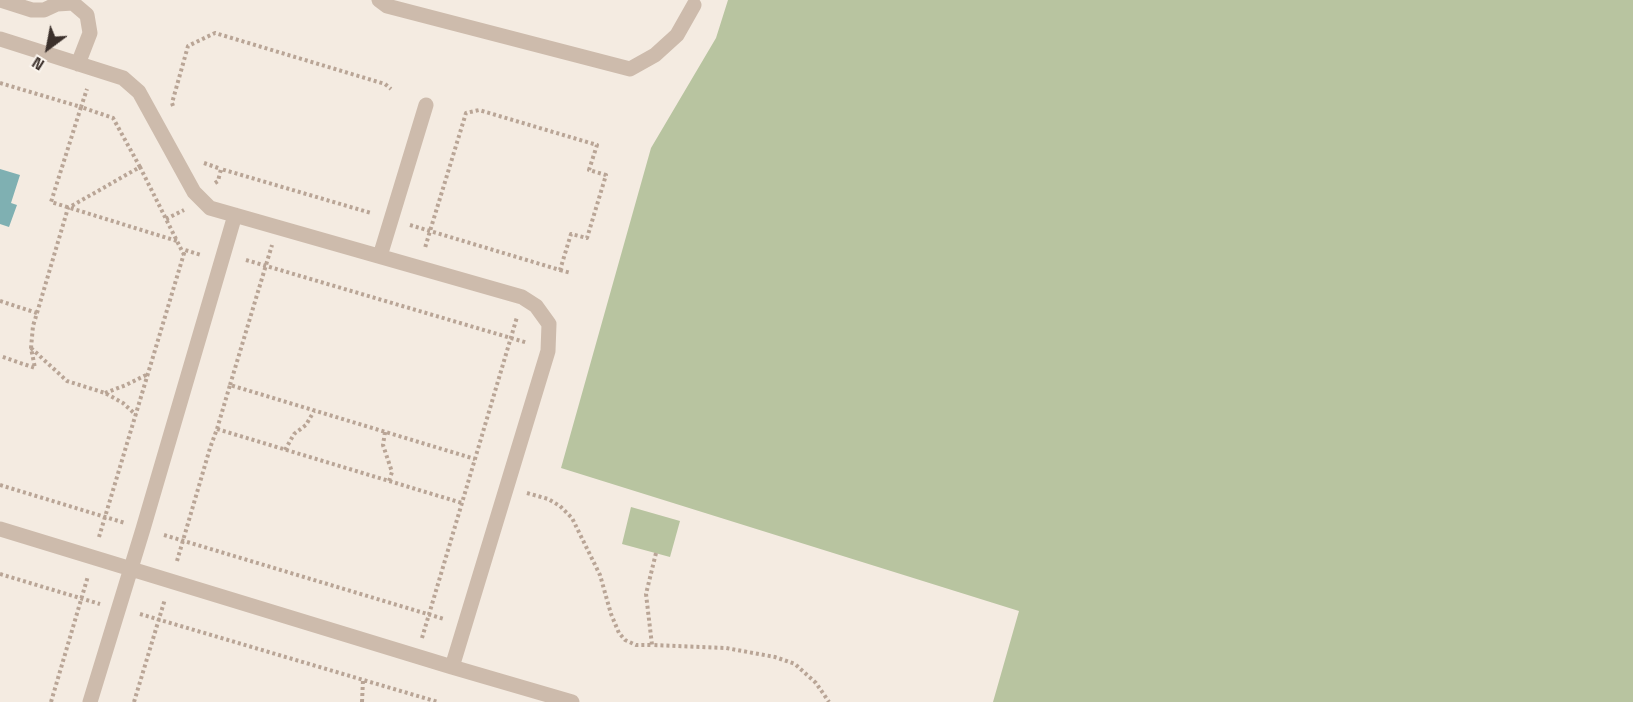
<!DOCTYPE html>
<style>
body{margin:0}
#map{position:relative;width:1633px;height:702px;overflow:hidden;background:#f4ebe1;font-family:"Space Grotesk",sans-serif}
canvas{display:block}
.north{position:absolute;left:18px;top:18px;width:60px;height:60px;-webkit-text-stroke:4px #fbf5ee;paint-order:stroke;rotate:212deg;font-size:16px;font-weight:700;line-height:24px;text-align:center;color:#3b302b}
.north::after{content:'';display:block;margin:auto;width:21px;height:27px;background:#3b302b;clip-path:polygon(50% 0,100% 100%,50% 72%,0 100%)}
</style>
<div id="map">
<canvas width="1633" height="702"></canvas>
<div class="north">N</div>
</div>
<script>
const g = document.querySelector('canvas').getContext('2d');
g.lineJoin = 'round';
function fill(path, color) {
  g.fillStyle = color;
  g.fill(path, 'evenodd');
}
function shape(rows) {
  const path = new Path2D();
  for (const r of rows) {
    path.moveTo(r[0], r[1]);
    for (let i = 2; i < r.length; i += 2) path.lineTo(r[i], r[i + 1]);
  }
  return path;
}
function strokePath(path, color, width, dash) {
  g.strokeStyle = color;
  g.lineWidth = width;
  g.lineCap = dash ? 'butt' : 'round';
  g.setLineDash(dash || []);
  g.stroke(path);
}
fill(shape([
 [728,0,1633,0,1633,702,993,702,1019,611,561,468,651,148,716,38],
 [631,507,680,521,670,557,622,544]
]), '#b8c4a0');
fill(shape([
 [0,169,20,175,11,203,17,205,9,227,0,224]
]), '#7fb0b2');
strokePath(shape([
 [0,83,81,107,87,89],
 [173,106,172,103,188,46,215,33,385,84,391,89],
 [204,163,221,169],
 [140,167,113,118,81,107,51,202,177,241],
 [215,183,218,181,221,169,371,213],
 [166,219,184,210],
 [410,225,560,270,571,234,587,238,606,175,589,170,597,145,479,110,466,113,430,231,425,248],
 [246,260,528,343],
 [560,270,571,273],
 [0,301,37,313,33,326,31,348,35,368,0,356],
 [37,313,68,208,140,167,184,255],
 [31,348,67,381,105,393,123,403,136,415],
 [230,385,272,245],
 [105,393,126,385,148,374],
 [217,429,230,385,475,459],
 [385,432,383,445,392,472,389,481],
 [285,450,294,434,306,425,314,411],
 [0,485,125,523],
 [527,493,548,499,560,506,572,518,600,575,611,614,619,633,625,640,636,645,652,645],
 [164,535,444,619],
 [99,537,185,250,201,255],
 [656,553,646,594,652,645,726,648,775,657,795,664,816,683,829,702],
 [177,561,210,448,217,429,462,503],
 [0,574,100,604],
 [140,614,438,702],
 [422,638,517,317],
 [51,702,88,576],
 [134,702,165,599],
 [362,702,363,680]
]), '#b9a596', 4, [3, 3]);
strokePath(shape([
 [0,0,32,10,44,10,57,4,73,3,87,15,90,33,78,64],
 [379,0,387,6,630,69,655,55,677,35,694,5],
 [0,39,123,78,139,92,194,192,210,208,522,297,536,306,549,324,548,351,452,667,0,529],
 [380,256,426,105],
 [452,667,572,702],
 [90,702,143,529,235,215]
]), '#cdbbac', 15);
</script>
